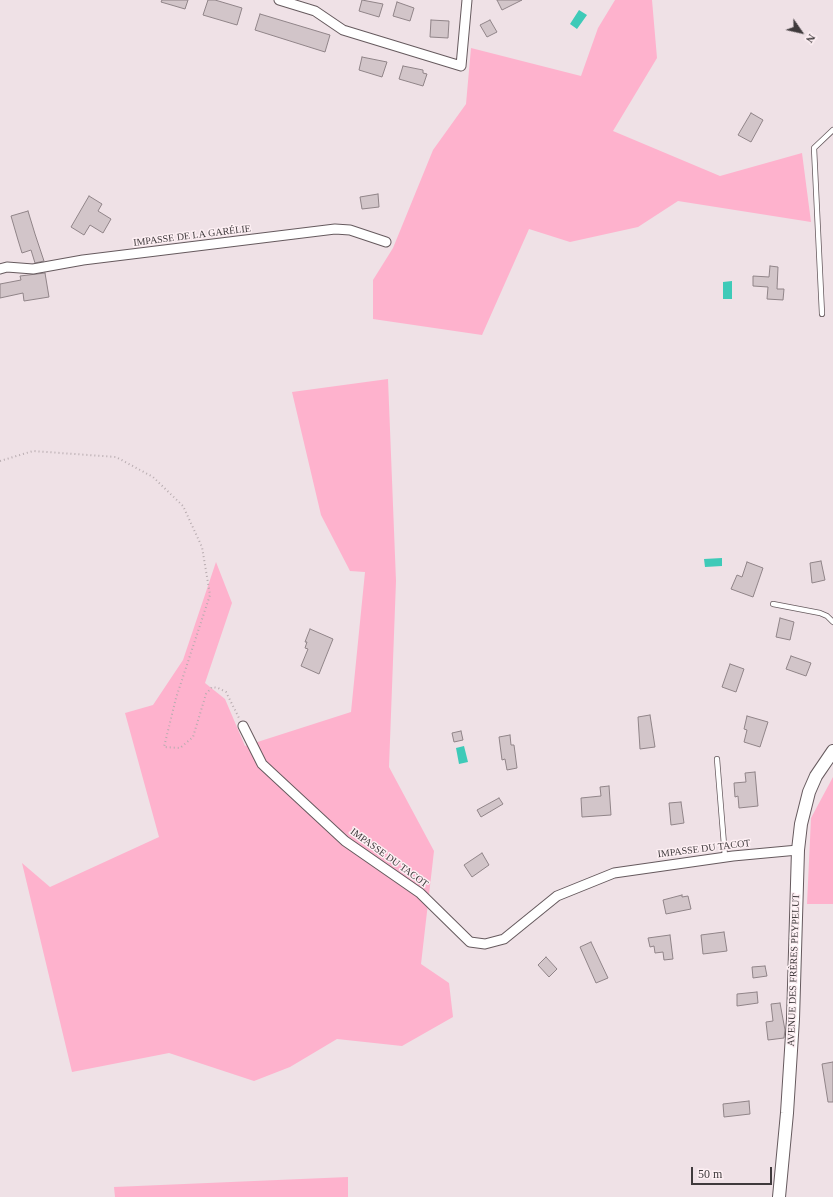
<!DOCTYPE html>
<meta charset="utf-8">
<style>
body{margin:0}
#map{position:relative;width:833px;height:1197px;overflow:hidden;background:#efe1e6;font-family:Georgia,serif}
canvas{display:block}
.north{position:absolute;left:781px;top:12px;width:40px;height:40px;-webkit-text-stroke:3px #fdeff3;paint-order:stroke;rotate:124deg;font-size:11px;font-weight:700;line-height:16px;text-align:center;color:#3f3a3c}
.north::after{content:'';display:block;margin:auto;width:14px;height:18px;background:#3f3a3c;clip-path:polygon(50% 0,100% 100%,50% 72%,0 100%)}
.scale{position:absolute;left:691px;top:1167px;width:81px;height:18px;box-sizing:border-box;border:2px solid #3f3a3c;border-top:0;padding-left:5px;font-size:12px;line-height:14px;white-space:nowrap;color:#3f3a3c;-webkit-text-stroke:3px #fdeff3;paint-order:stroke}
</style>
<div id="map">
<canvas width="833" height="1197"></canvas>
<div class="north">N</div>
<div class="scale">50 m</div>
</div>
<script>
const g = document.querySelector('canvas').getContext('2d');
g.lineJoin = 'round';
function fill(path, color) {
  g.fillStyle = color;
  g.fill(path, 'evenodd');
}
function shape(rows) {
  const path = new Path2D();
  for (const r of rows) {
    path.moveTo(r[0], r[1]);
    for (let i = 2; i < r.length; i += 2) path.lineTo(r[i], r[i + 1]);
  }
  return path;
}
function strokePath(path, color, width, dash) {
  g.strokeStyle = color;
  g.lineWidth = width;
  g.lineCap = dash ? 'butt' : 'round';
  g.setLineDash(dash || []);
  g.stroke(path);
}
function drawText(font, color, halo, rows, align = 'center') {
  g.font = font + ' Georgia,serif';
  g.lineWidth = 3;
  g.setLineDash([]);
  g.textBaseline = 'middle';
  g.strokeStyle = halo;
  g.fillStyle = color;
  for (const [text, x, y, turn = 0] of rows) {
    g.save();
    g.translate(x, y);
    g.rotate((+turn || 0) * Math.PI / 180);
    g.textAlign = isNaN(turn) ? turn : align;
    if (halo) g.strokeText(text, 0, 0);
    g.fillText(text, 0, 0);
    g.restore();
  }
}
fill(shape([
 [615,0,652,0,657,58,613,131,720,176,802,153,811,222,678,201,638,227,570,242,529,229,482,335,373,319,373,280,393,248,433,150,466,104,471,48,581,76,598,28],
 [388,379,396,581,389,767,434,851,421,964,449,983,453,1017,402,1046,337,1039,290,1067,254,1081,169,1053,72,1072,22,863,50,887,159,837,125,713,153,705,183,660,216,562,232,603,205,683,225,699,245,746,351,712,365,572,350,571,321,515,292,392],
 [833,777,833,904,807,904,811,818],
 [348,1177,348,1197,115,1197,114,1187]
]), '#feb2cd');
fill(shape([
 [579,10,587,15,577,29,570,24],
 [732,281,732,299,723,299,723,282],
 [722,558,722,566,705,567,704,559],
 [464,746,468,762,459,764,456,748]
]), '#3ecab8');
const building = shape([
 [162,0,188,0,185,9,161,2,162,0],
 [208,0,215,0,242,8,237,25,203,15,208,0],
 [362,0,383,4,379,17,359,11,362,0],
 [497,0,522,0,502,10,497,0],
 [397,2,414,8,410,21,393,16,397,2],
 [260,14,330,35,325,52,255,30,260,14],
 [431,20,449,21,448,38,430,37,431,20],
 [490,20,497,32,487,37,480,25,490,20],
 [362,57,387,62,382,77,359,70,362,57],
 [403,66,423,70,423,73,427,74,423,86,399,79,403,66],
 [751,113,763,120,751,142,738,135,751,113],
 [378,194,379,207,362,209,360,197,378,194],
 [89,196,102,204,98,211,111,219,103,233,90,225,84,235,71,227,89,196],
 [28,211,35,234,44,261,35,263,31,250,22,253,18,240,11,216,28,211],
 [770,266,778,267,777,289,784,289,783,300,767,299,768,287,753,286,753,276,769,277,770,266],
 [45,273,49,297,24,301,23,293,0,298,0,284,21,280,20,276,45,273],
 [821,561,825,580,812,583,810,563,821,561],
 [747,562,763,568,753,597,731,589,737,575,742,577,747,562],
 [780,618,794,622,790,640,776,637,780,618],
 [310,629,333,639,319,674,301,666,308,649,305,648,307,642,305,642,310,629],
 [791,656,811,663,806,676,786,669,791,656],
 [730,664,744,669,736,692,722,687,730,664],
 [650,715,655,747,640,749,638,717,650,715],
 [747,716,768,722,760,747,744,742,747,730,744,729,747,716],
 [461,731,463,740,454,742,452,733,461,731],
 [510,735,511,745,514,745,517,768,507,770,505,759,502,760,499,737,510,735],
 [755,772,758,806,739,808,738,796,735,797,734,783,746,782,745,773,755,772],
 [609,786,611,815,582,817,581,798,601,796,600,787,609,786],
 [499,798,503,804,481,817,477,810,499,798],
 [681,802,684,823,671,825,669,803,681,802],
 [482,853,489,865,472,877,464,865,482,853],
 [682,895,682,897,688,896,691,909,666,914,663,900,682,895],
 [724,932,727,951,703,954,701,935,724,932],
 [670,935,673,959,664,960,663,952,655,953,654,946,650,947,648,938,670,935],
 [591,942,608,978,596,983,580,947,591,942],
 [546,957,557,969,549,977,538,965,546,957],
 [765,966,767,976,753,978,752,967,765,966],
 [757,992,758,1003,737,1006,737,994,757,992],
 [780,1003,785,1030,784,1038,768,1040,766,1022,773,1021,771,1004,780,1003],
 [833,1062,833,1102,828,1102,822,1064,833,1062],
 [749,1101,750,1114,724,1117,723,1104,749,1101]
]);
fill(building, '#d2c5c9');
strokePath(building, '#908488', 1);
const service = shape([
 [822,314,814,148,833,130],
 [773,604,820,613,827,616,833,622],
 [717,759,725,857]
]);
const minor = shape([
 [279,0,315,11,343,30,461,66,467,0],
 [0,269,7,267,33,269,83,260,335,229,350,230,386,242],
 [243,726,262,764,345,841,420,893,470,942,485,944,504,939,557,896,614,873,733,856,798,850]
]);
const secondary = shape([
 [779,1197,787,1113,793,1019,798,850,801,824,809,792,816,776,833,751]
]);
strokePath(service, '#665a5e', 6);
strokePath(minor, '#665a5e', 11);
strokePath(secondary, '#665a5e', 14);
strokePath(shape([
 [0,461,33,451,116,457,153,477,183,506,202,547,210,595,176,698,164,747,180,748,193,737,206,694,212,687,218,688,226,692,239,718]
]), '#b8acb0', 2, [1, 3]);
strokePath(service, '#fff', 4.5);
strokePath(minor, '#fff', 9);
strokePath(secondary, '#fff', 12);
drawText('10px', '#3f3a3c', '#fdeff3', [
 ["IMPASSE DE LA GARÉLIE",192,236,-7],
 ["IMPASSE DU TACOT",704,849,-7],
 ["IMPASSE DU TACOT",389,858,36],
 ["AVENUE DES FRÈRES PEYPELUT",794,970,-88]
]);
</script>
